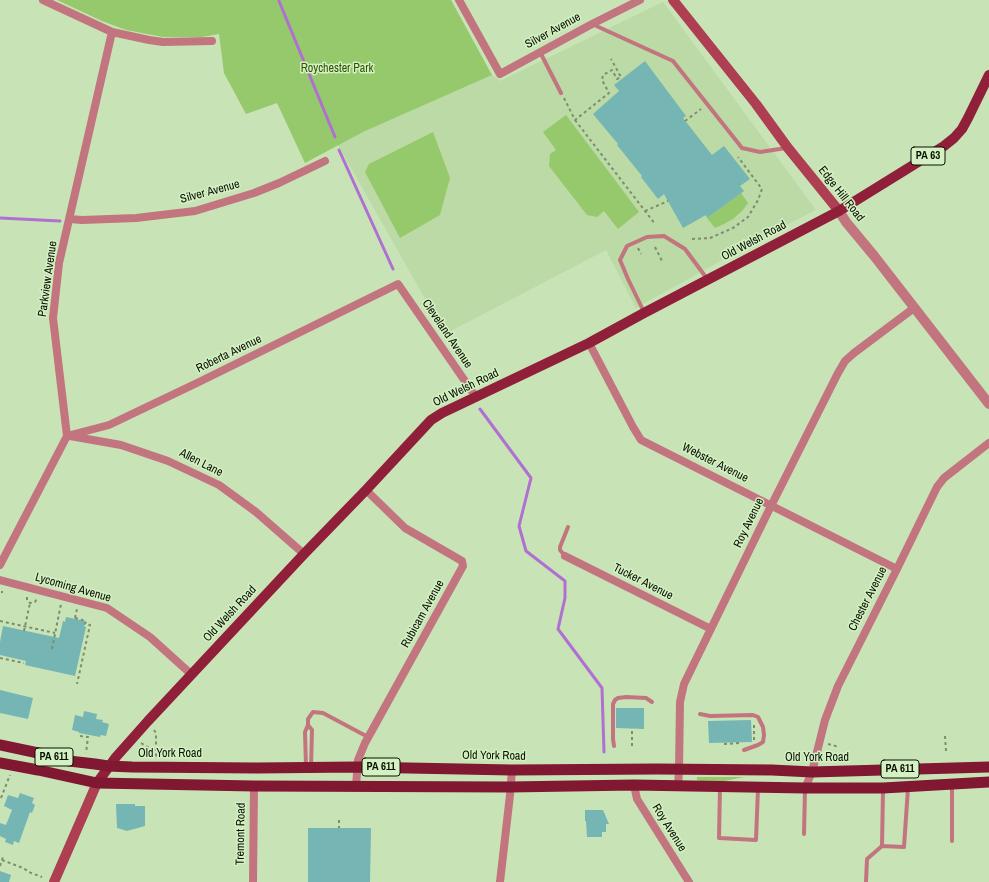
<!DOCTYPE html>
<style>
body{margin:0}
canvas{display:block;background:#c8e3b6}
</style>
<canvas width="989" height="882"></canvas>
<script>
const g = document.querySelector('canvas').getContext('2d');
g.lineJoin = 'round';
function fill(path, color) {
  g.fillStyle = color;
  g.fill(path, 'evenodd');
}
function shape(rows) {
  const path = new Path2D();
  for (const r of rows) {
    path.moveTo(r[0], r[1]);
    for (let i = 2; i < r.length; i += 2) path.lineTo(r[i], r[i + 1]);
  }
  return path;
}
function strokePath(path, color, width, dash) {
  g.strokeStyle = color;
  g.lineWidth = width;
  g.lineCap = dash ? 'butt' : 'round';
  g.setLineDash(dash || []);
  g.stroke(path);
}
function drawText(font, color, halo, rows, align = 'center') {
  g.font = font + ' "Archivo Narrow",sans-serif';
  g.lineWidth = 3;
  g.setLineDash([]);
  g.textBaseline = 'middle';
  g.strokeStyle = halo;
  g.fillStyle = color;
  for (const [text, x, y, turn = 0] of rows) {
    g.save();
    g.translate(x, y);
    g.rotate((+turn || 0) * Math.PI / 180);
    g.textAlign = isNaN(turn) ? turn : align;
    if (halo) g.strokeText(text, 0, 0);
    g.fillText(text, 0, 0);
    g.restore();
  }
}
fill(shape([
 [663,2,816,210,769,234,636,308,606,250,445,334,338,145,363,132,492,75,500,81]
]), '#bbdaa6');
fill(shape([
 [57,0,451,0,492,75,363,132,305,163,277,103,246,114,224,73,219,34,202,37,163,37,126,30,102,21],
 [566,115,639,212,618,229,604,211,597,217,587,215,549,166,550,154,556,150,543,132],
 [433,132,450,178,440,215,400,238,365,172,369,164],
 [741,193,748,203,742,211,733,219,724,224,715,228,707,218],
 [697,777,744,777,725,781,704,782,697,780]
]), '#95c96b');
strokePath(shape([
 [279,1,335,137],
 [339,150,393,269],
 [0,218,60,221],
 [480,409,531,478,519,526,526,551,565,581,565,598,558,629,602,688,604,752]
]), '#b070d2', 3);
fill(shape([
 [645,61,686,116,683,118,712,155,724,146,750,179,740,186,744,191,707,218,706,215,683,228,664,194,658,199,641,177,642,176,617,145,618,144,593,114,619,91,614,85],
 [66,617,85,621,84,626,86,627,75,676,25,665,26,661,0,655,0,642,3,626,59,638,63,621,65,622],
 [0,690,33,698,28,719,0,713],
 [616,708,644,708,644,729,616,728],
 [84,711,97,714,96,719,103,720,102,722,109,724,106,736,101,735,100,737,79,733,79,732,72,730,75,715,83,717],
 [751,720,752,742,709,743,708,721],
 [20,793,34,798,32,803,35,805,32,813,30,812,19,843,14,841,13,845,5,842,6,839,0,836,0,823,6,825,12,810,4,806,8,795,18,798],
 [116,804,135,804,135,806,145,806,145,826,127,831,117,828],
 [585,810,603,810,609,824,606,824,606,832,602,832,602,837,587,837,586,821,585,821],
 [308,828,371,828,370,882,308,882],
 [0,871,11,875,9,882,0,882]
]), '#75b6b4');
strokePath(shape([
 [564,98,575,120,609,93,602,80,603,75,612,70,617,79,621,77,611,59],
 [575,120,655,224],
 [685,121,701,109],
 [645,211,668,201],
 [692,239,710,238,733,228,748,217,758,200,762,189,738,157],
 [655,247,662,261],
 [638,248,641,254],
 [2,591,2,593],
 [27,597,27,600,30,603,35,602,37,598],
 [75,618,86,621,85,624,90,625,77,684],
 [75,618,77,609],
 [0,621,55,633],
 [24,631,30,603],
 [52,649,61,604],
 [0,658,24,663],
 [754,725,754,740],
 [154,730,156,733,156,757],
 [80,736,88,737,86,753],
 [945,736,946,751],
 [141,743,151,749,156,750],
 [724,744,741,743],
 [828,744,839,747],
 [632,746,632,730],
 [1,798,10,775],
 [339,820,339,828],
 [2,860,23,868,31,873,42,877],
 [0,866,3,857]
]), '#7b8e6e', 2, [3, 3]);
strokePath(shape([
 [592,24,673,61,742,148,760,152,786,148],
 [540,52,561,93],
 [644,312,628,279,620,260,627,246,647,237,664,236,685,249,708,280],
 [565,556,560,550,560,547,568,527],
 [700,714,710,716,753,715,758,717,763,727,764,735,763,742,758,745,744,750],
 [308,725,312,730,311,767],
 [614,746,613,739,613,704,615,700,618,698,626,697,646,698,652,702],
 [306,767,305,732,308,725,308,719,313,712,323,713,368,737],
 [952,785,952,841],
 [720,787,719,838,756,840,758,788],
 [804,834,805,789],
 [882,846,904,847,908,788],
 [866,882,867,859,882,846,883,790]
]), '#c2757e', 4);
strokePath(shape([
 [43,0,112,32,149,40,163,42,212,41],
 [459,0,500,74,592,24,640,0],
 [70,219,82,220,136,218,195,211,254,193,279,183,325,161],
 [589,343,633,427,641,440,897,569],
 [67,436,109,425,199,382,398,284,476,397],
 [70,436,121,445,168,461,219,485,256,512,304,554],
 [565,556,711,629],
 [0,565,67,436,53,318,59,263,112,32],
 [0,580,107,608,150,637,191,674],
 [634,785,637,799,689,882],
 [356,786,358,760,365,743,463,566,462,561,405,528,366,490],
 [678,786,679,770,680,702,684,684,768,512,838,373,845,361,854,353,914,308],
 [805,788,812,772,825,720,838,686,897,569,937,487,944,478,989,443],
 [253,882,254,786],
 [500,882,510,795,512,770]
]), '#c2757e', 8);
strokePath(shape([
 [839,211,846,222,875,257,989,404]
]), '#c2757e', 10);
strokePath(shape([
 [673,0,756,104,788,148,839,211],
 [54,882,97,783]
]), '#ae3e52', 10);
strokePath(shape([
 [97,783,116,757,148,721,304,554,366,490,431,420,442,413,589,343,644,313,839,211,944,146,954,138,962,129,968,118,989,75]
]), '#90203a', 10);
strokePath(shape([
 [0,745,43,754,69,761,95,764,108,766,132,767,257,768,357,767,512,770,657,769,772,770,812,772,989,767],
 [0,763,38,770,97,783,254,786,510,787,634,785,805,788,883,788,989,782]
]), '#801832', 11);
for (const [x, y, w] of [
 [928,156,34],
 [54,757,38],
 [381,767,38],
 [900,769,38]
]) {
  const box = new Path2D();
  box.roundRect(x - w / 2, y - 9, w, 18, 3);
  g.fillStyle = '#d5f1c3';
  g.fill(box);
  strokePath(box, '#081003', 1);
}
drawText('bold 11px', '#081003', null, [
 ["PA 63",928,156],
 ["PA 611",54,757],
 ["PA 611",381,767],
 ["PA 611",900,769]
]);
drawText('12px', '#081003', '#d5f1c3', [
 ["Silver Avenue",553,31,-29],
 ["Silver Avenue",210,192,-15],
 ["Edge Hill Road",841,194,52],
 ["Old Welsh Road",754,241,-28],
 ["Parkview Avenue",48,279,-82],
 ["Cleveland Avenue",447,334,56],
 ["Roberta Avenue",229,354,-26],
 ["Old Welsh Road",466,388,-26],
 ["Allen Lane",201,463,27],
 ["Webster Avenue",715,463,27],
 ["Roy Avenue",749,523,-64],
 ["Tucker Avenue",643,582,27],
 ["Lycoming Avenue",73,588,16],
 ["Chester Avenue",868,599,-63],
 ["Old Welsh Road",230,614,-47],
 ["Rubicam Avenue",423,614,-61],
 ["Old York Road",170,754],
 ["Old York Road",494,756,1],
 ["Old York Road",817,758],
 ["Roy Avenue",669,828,58],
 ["Tremont Road",241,834,-89]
]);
drawText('12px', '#2d5200', '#d5f1c3', [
 ["Roychester Park",337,69]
]);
</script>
